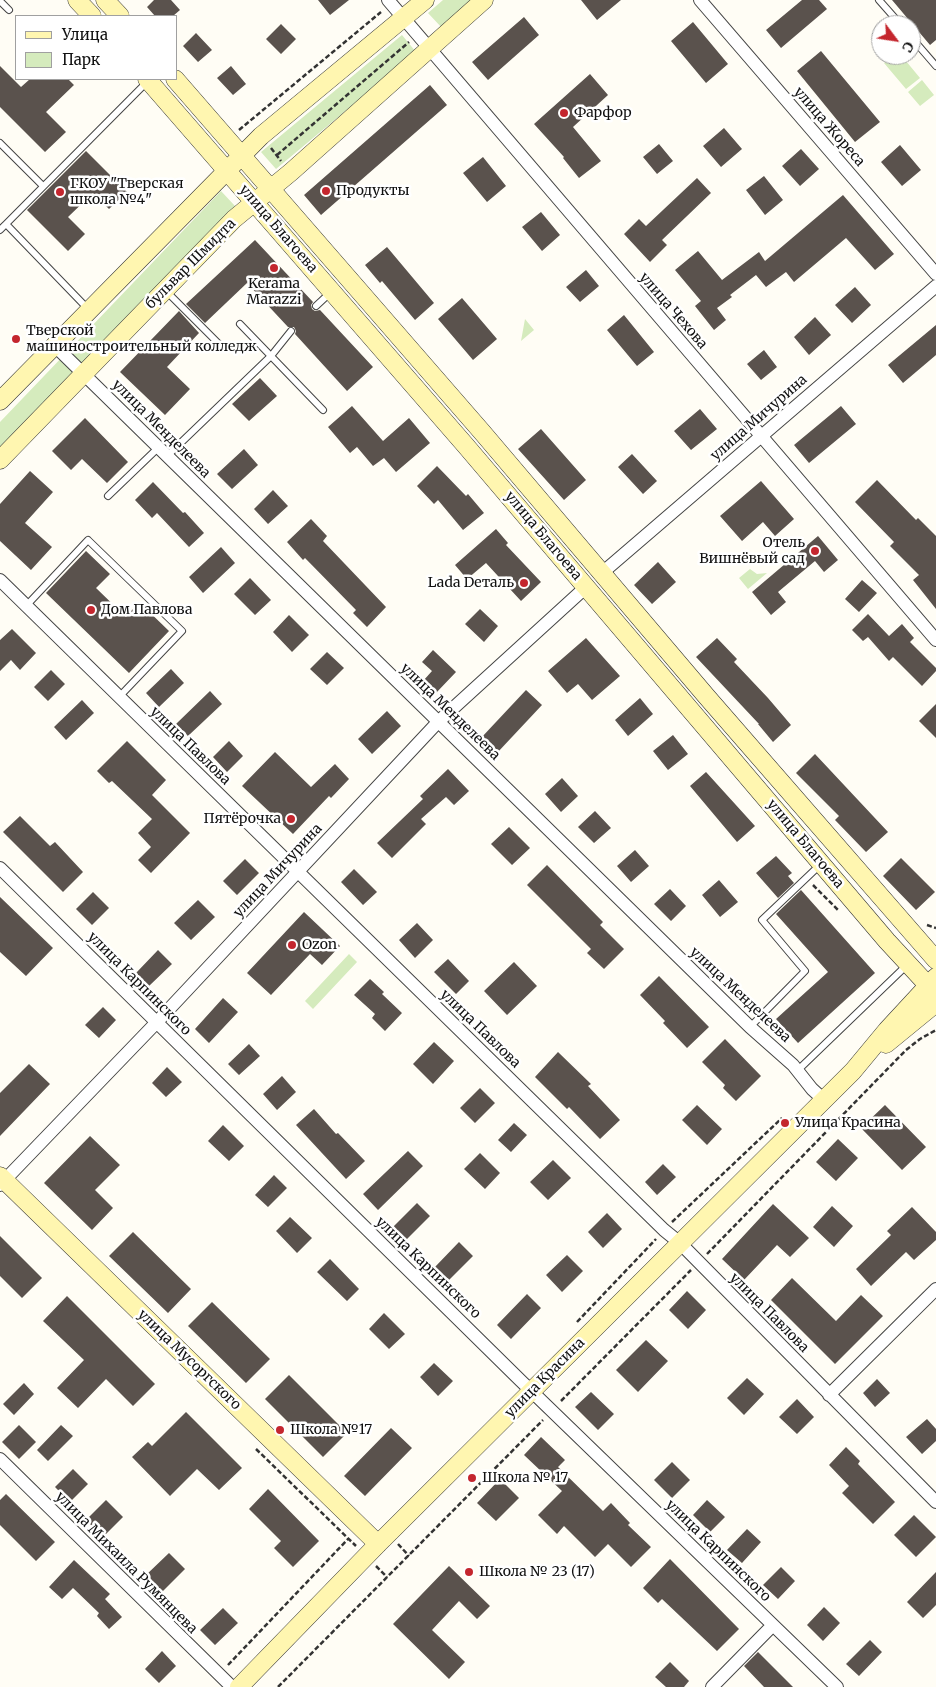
<!DOCTYPE html>
<meta charset="utf-8">
<style>
body{margin:0}
#map{position:relative;width:936px;height:1687px;overflow:hidden;background:#fffdf5;font-family:Merriweather,serif}
canvas{display:block}
.legend{position:absolute;left:15px;top:15px;width:162px;height:65px;box-sizing:border-box;background:#fff;border:1px solid #a0a0a0;margin:0;padding:6px 9px;list-style:none;font-size:15px;color:#111}
.legend li{display:flex;align-items:center;gap:10px;height:25px}
.legend b{width:25px;border:1px solid #a0a0a0}
.north{position:absolute;left:871px;top:15px;width:50px;height:50px;box-sizing:border-box;background:#fff;border:1px solid #a0a0a0;border-radius:50%;rotate:121deg;font-size:14px;font-weight:700;line-height:20px;text-align:center;color:#111}
.north::after{content:'';display:block;margin:auto;width:18px;height:22px;background:#c4262e;clip-path:polygon(50% 0,100% 100%,50% 72%,0 100%)}
</style>
<div id="map">
<canvas width="936" height="1687"></canvas>
<ul class="legend">
<li><b style="height:6px;background:#fff6b0"></b>Улица</li>
<li><b style="height:14px;background:#d5ebbd"></b>Парк</li>
</ul>
<div class="north">С</div>
</div>
<script>
const g = document.querySelector('canvas').getContext('2d');
g.lineJoin = 'round';
function fill(path, color) {
  g.fillStyle = color;
  g.fill(path, 'evenodd');
}
function shape(rows) {
  const path = new Path2D();
  for (const r of rows) {
    path.moveTo(r[0], r[1]);
    for (let i = 2; i < r.length; i += 2) path.lineTo(r[i], r[i + 1]);
  }
  return path;
}
function strokePath(path, color, width, dash) {
  g.strokeStyle = color;
  g.lineWidth = width;
  g.lineCap = dash ? 'butt' : 'round';
  g.setLineDash(dash || []);
  g.stroke(path);
}
function drawText(font, color, halo, rows, align = 'center') {
  g.font = font + ' Merriweather,serif';
  g.lineWidth = 5;
  g.setLineDash([]);
  g.textBaseline = 'middle';
  g.strokeStyle = halo;
  g.fillStyle = color;
  for (const [text, x, y, turn = 0] of rows) {
    g.save();
    g.translate(x, y);
    g.rotate((+turn || 0) * Math.PI / 180);
    g.textAlign = isNaN(turn) ? turn : align;
    if (halo) g.strokeText(text, 0, 0);
    g.fillText(text, 0, 0);
    g.restore();
  }
}
fill(shape([
 [443,0,474,0,442,28,428,13],
 [402,35,416,52,276,169,261,152],
 [894,55,901,55,920,78,906,89,884,63],
 [922,80,934,95,920,106,908,92],
 [221,191,235,206,0,451,0,422],
 [525,319,534,330,521,341],
 [750,569,757,574,767,573,748,589,739,578],
 [349,954,357,962,313,1009,305,1001]
]), '#d5ebbd');
fill(shape([
 [154,0,171,0,180,10,173,16,155,16,147,7],
 [318,0,349,0,330,15],
 [581,0,621,0,597,20],
 [802,0,819,0,827,9,781,48,766,30],
 [892,0,936,0,936,40,930,45],
 [524,17,539,35,488,80,472,62],
 [693,22,728,64,706,83,671,41],
 [281,24,296,39,281,54,266,39],
 [196,33,212,50,198,62,183,46],
 [821,51,880,122,855,142,797,71],
 [0,66,21,87,30,79,68,79,74,85,46,112,66,132,45,152,0,107],
 [231,66,246,84,233,95,217,78],
 [590,74,608,95,573,127,601,161,579,178,563,158,564,157,534,124],
 [430,85,447,105,321,215,304,195],
 [724,128,742,149,721,167,703,146],
 [659,144,673,161,657,174,643,157],
 [900,145,921,170,902,186,881,162],
 [801,149,819,169,800,186,782,166],
 [86,151,127,192,109,209,93,193,68,217,85,234,68,251,27,210],
 [483,157,506,186,487,202,463,173],
 [764,176,783,200,765,215,746,190],
 [697,178,711,193,662,240,667,245,650,262,624,234,639,219,646,226],
 [843,195,894,254,875,270,846,238,794,282,786,272,766,287,756,275,730,295,732,297,717,308,726,320,714,330,695,306,701,301,675,270,698,251,722,280,759,252,765,261],
 [541,212,560,235,542,251,522,227],
 [255,240,313,302,311,305,312,309,315,311,320,310,373,367,347,391,295,334,296,331,294,327,288,327,247,283,205,323,186,304],
 [387,247,434,303,415,320,382,281,380,283,365,265],
 [586,270,599,286,580,302,566,287],
 [855,287,871,305,852,323,835,305],
 [462,298,497,339,473,360,438,319],
 [179,311,199,333,167,367,190,389,165,415,120,372],
 [624,315,654,352,637,366,607,330],
 [815,317,831,335,809,355,794,337],
 [936,325,936,355,903,383,888,365],
 [764,350,777,367,761,380,747,364],
 [260,378,277,396,249,421,232,404],
 [352,406,383,441,409,418,430,443,396,472,384,458,373,466,357,447,350,453,328,427],
 [841,406,856,424,809,463,794,445],
 [700,409,717,429,691,450,674,431],
 [85,418,128,462,107,483,82,459,71,470,52,451],
 [541,429,586,480,564,500,518,449],
 [244,449,258,465,232,489,217,474],
 [632,454,657,481,643,494,618,467],
 [437,466,466,496,468,494,484,513,463,530,438,500,434,504,417,486],
 [30,471,53,492,25,523,52,547,31,570,0,541,0,504],
 [877,480,916,520,918,518,936,536,936,609,913,580,919,575,890,546,894,542,855,502],
 [761,481,794,519,775,536,763,522,742,541,720,516],
 [153,482,183,513,185,512,204,533,189,547,157,513,152,518,135,500],
 [273,490,288,506,268,524,254,509],
 [311,519,327,536,323,541,386,607,367,627,353,613,356,610,305,558,303,560,287,542],
 [496,529,508,543,506,545,541,582,521,601,486,563,467,579,455,565],
 [818,536,838,560,824,572,815,561,778,592,786,602,771,615,752,592],
 [221,547,235,563,203,593,189,577],
 [86,551,110,574,96,588,126,617,139,602,169,631,129,673,46,593],
 [658,562,676,582,652,604,634,585],
 [250,578,271,600,255,615,234,594],
 [862,580,877,593,859,612,845,599],
 [480,609,498,626,484,642,465,624],
 [868,614,889,636,902,624,914,638,910,642,936,668,936,671,922,686,893,657,889,661,868,637,863,641,852,630],
 [289,615,309,635,292,652,273,632],
 [12,629,36,653,20,670,11,660,0,671,0,640],
 [586,638,620,676,592,700,578,684,567,693,548,671],
 [717,638,737,659,734,662,768,698,791,725,773,742,758,724,759,724,696,657],
 [433,650,456,672,436,693,423,681,432,671,422,662],
 [327,652,344,668,327,685,310,669],
 [171,669,184,683,159,707,146,693],
 [51,670,65,684,48,701,34,687],
 [526,690,542,705,497,753,481,738],
 [210,691,222,704,188,736,176,724],
 [640,698,653,714,628,736,615,720],
 [82,700,94,713,66,740,54,727],
 [936,704,936,738,919,721],
 [387,711,401,726,372,754,358,739],
 [673,735,688,754,668,770,653,751],
 [127,741,166,780,152,795,190,833,151,873,138,860,151,847,138,833,152,819,112,781,109,783,97,771],
 [229,741,243,756,227,772,213,757],
 [275,752,311,787,335,764,349,779,331,798,329,796,293,834,242,786],
 [815,754,888,832,866,852,835,820,839,816,796,773],
 [448,769,469,791,454,805,446,797,421,819,426,824,392,858,377,843,423,799,420,796],
 [706,772,755,826,737,842,690,786],
 [562,778,578,796,561,812,545,794],
 [595,811,611,828,594,843,578,827],
 [20,816,50,846,55,842,83,872,63,892,3,832],
 [509,827,530,848,512,865,491,844],
 [635,850,649,866,631,882,617,866],
 [776,856,792,873,788,876,794,883,778,898,756,873],
 [901,858,935,892,916,910,883,876],
 [245,859,259,873,237,895,223,881],
 [547,865,603,922,600,925,624,949,604,969,587,953,591,949,527,885],
 [354,869,377,892,363,905,341,882],
 [719,880,738,902,720,917,702,895],
 [670,889,686,906,671,921,654,904],
 [801,890,875,973,798,1043,776,1019,828,972,776,914],
 [93,892,109,908,92,925,76,909],
 [0,897,53,948,26,976,0,952],
 [198,900,215,917,191,940,174,923],
 [304,912,340,946,322,965,310,954,271,995,247,973],
 [417,923,433,940,415,958,399,940],
 [158,950,172,964,149,986,136,973],
 [448,959,469,981,456,994,434,972],
 [514,962,537,986,507,1015,484,991],
 [659,976,709,1027,687,1048,663,1023,665,1021,640,995],
 [370,979,384,992,382,994,402,1013,385,1031,372,1018,375,1014,354,995],
 [223,998,238,1012,209,1043,195,1029],
 [103,1007,116,1020,99,1038,85,1025],
 [725,1039,761,1076,736,1101,723,1088,725,1085,702,1062],
 [434,1042,454,1061,433,1084,413,1064],
 [249,1044,260,1056,239,1075,228,1064],
 [558,1052,591,1084,588,1086,620,1120,600,1139,569,1107,567,1109,535,1077],
 [29,1064,50,1084,0,1136,0,1093],
 [167,1067,182,1082,166,1097,152,1083],
 [282,1076,296,1092,277,1110,263,1094],
 [480,1088,495,1103,475,1123,460,1108],
 [697,1105,722,1129,707,1145,682,1120],
 [885,1105,926,1147,902,1170,861,1128],
 [314,1109,336,1134,338,1133,365,1161,346,1179,296,1125],
 [514,1123,527,1135,511,1152,498,1140],
 [223,1125,244,1146,229,1161,208,1141],
 [90,1136,120,1165,95,1190,113,1208,92,1230,44,1183],
 [838,1139,858,1158,836,1181,816,1162],
 [408,1151,423,1166,378,1210,363,1194],
 [480,1153,500,1173,485,1189,464,1169],
 [553,1160,571,1178,548,1200,530,1182],
 [663,1164,676,1177,657,1195,645,1182],
 [274,1175,287,1188,268,1207,255,1195],
 [417,1203,430,1216,405,1241,392,1228],
 [773,1204,809,1238,790,1257,777,1245,744,1280,722,1259],
 [832,1206,853,1226,834,1247,813,1227],
 [912,1207,936,1232,936,1240,914,1260,906,1252,871,1286,856,1269,891,1235,887,1231],
 [607,1213,622,1229,603,1248,588,1232],
 [290,1217,312,1238,297,1253,276,1231],
 [133,1232,191,1289,168,1313,109,1256],
 [0,1236,42,1278,22,1298,0,1276],
 [459,1242,473,1256,448,1281,434,1268],
 [567,1255,583,1271,562,1292,546,1275],
 [330,1259,359,1289,347,1301,317,1272],
 [792,1278,836,1321,861,1295,883,1316,835,1364,771,1300],
 [687,1291,706,1310,688,1329,669,1310],
 [527,1294,541,1308,511,1339,497,1325],
 [67,1296,155,1384,133,1406,106,1379,78,1408,57,1388,84,1360,43,1321],
 [212,1302,270,1359,246,1383,188,1326],
 [384,1313,405,1334,389,1349,369,1329],
 [646,1340,668,1361,638,1392,616,1370],
 [434,1363,453,1381,438,1396,420,1377],
 [289,1375,347,1433,323,1457,265,1399],
 [747,1378,764,1394,744,1415,727,1398],
 [877,1379,890,1393,875,1407,863,1393],
 [24,1383,34,1394,14,1415,3,1404],
 [591,1392,614,1414,598,1430,575,1407],
 [797,1399,814,1417,797,1434,779,1417],
 [186,1412,242,1468,219,1490,197,1469,170,1496,132,1457,148,1442,152,1446],
 [927,1419,936,1429,936,1441,922,1454,906,1437],
 [19,1425,36,1442,19,1459,2,1442],
 [61,1425,73,1436,48,1461,37,1450],
 [391,1428,412,1448,365,1496,344,1476],
 [541,1437,565,1460,558,1467,603,1511,611,1503,630,1523,628,1525,651,1547,631,1567,608,1544,595,1557,564,1526,557,1534,538,1515,562,1491,524,1455],
 [846,1447,860,1461,858,1464,895,1502,873,1524,842,1493,849,1486,829,1465],
 [672,1462,690,1480,672,1498,654,1480],
 [73,1469,88,1484,70,1502,55,1487],
 [500,1479,519,1498,496,1521,477,1503],
 [268,1489,319,1541,293,1567,274,1548,281,1541,249,1509],
 [6,1494,55,1542,36,1561,0,1525,0,1500],
 [106,1500,123,1517,103,1537,86,1520],
 [707,1500,725,1517,710,1532,693,1515],
 [914,1515,936,1537,916,1557,894,1535],
 [747,1529,761,1542,742,1563,727,1550],
 [169,1553,185,1569,161,1593,145,1576],
 [670,1559,739,1629,717,1651,662,1599,658,1603,643,1588],
 [74,1560,110,1594,105,1599,122,1617,109,1629,97,1616,99,1613,73,1588,62,1599,49,1587],
 [449,1566,490,1606,477,1619,459,1601,432,1630,465,1662,449,1679,393,1624],
 [781,1567,795,1581,778,1599,763,1585],
 [936,1572,936,1605,923,1618,907,1602],
 [824,1607,840,1623,823,1641,807,1625],
 [223,1608,238,1623,215,1645,200,1630],
 [870,1640,882,1652,859,1676,846,1664],
 [162,1651,176,1666,159,1683,145,1669],
 [758,1652,793,1687,764,1687,744,1666],
 [670,1662,689,1681,684,1687,666,1687,655,1677]
]), '#5a524d');
const lane = shape([
 [879,0,901,25],
 [0,1,9,10],
 [911,37,936,66],
 [0,143,43,186],
 [6,224,148,81],
 [0,230,6,224,89,310],
 [166,291,221,346],
 [316,306,331,292],
 [240,324,323,410],
 [167,456,271,356,291,331],
 [108,496,159,447],
 [26,606,88,540,182,631,119,697],
 [750,1027,805,971,762,920,821,864],
 [798,1070,907,965]
]);
const street = shape([
 [388,0,936,640],
 [700,0,936,274],
 [55,346,750,1027,793,1065,812,1089,824,1100],
 [602,573,936,286],
 [0,580,664,1230,680,1243,936,1502],
 [0,868,521,1381,837,1687],
 [0,1185,156,1023,438,722,586,587],
 [829,1395,936,1289],
 [0,1459,232,1687],
 [712,1687,773,1625]
]);
const secondary = shape([
 [77,0,92,16],
 [105,0,120,16],
 [147,79,466,446,887,941,936,994],
 [175,79,482,432,707,697,936,960],
 [0,401,261,136,425,0],
 [0,460,234,219,291,172,484,0],
 [886,1044,936,1003],
 [0,1176,378,1544],
 [239,1687,378,1544,853,1071,887,1030,936,977]
]);
strokePath(lane, '#444', 8);
strokePath(street, '#444', 14);
strokePath(secondary, '#333', 19);
strokePath(shape([
 [239,130,381,12],
 [271,148,281,161],
 [277,155,409,42],
 [813,885,839,911],
 [927,925,936,928],
 [672,1222,782,1118],
 [707,1254,906,1050,920,1039,936,1030],
 [577,1322,656,1239],
 [561,1401,691,1270],
 [256,1449,356,1546],
 [398,1544,409,1556],
 [376,1566,387,1577],
 [228,1665,348,1539],
 [278,1687,543,1420]
]), '#333', 2.5, [5, 2.5]);
strokePath(lane, '#fff', 6);
strokePath(street, '#fff', 12);
strokePath(secondary, '#fff6b0', 18);
for (const [x, y, r, color] of [
 [564,113,5,"#c4262e"],
 [326,191,5,"#c4262e"],
 [60,192,5,"#c4262e"],
 [274,268,5,"#c4262e"],
 [16,339,5,"#c4262e"],
 [815,551,5,"#c4262e"],
 [524,583,5,"#c4262e"],
 [91,610,5,"#c4262e"],
 [291,819,5,"#c4262e"],
 [292,945,5,"#c4262e"],
 [785,1123,5,"#c4262e"],
 [280,1430,5,"#c4262e"],
 [472,1478,5,"#c4262e"],
 [469,1572,5,"#c4262e"]
]) {
  const dot = new Path2D();
  dot.arc(x, y, r, 0, 2 * Math.PI);
  g.fillStyle = color;
  g.fill(dot);
  strokePath(dot, '#fff', 2);
}
drawText('14px', '#111', '#fff', [
 ["Фарфор",574,113],
 ["ГКОУ \"Тверская",70,184],
 ["школа №4\"",70,200],
 ["Продукты",336,191],
 ["Kerama",274,284,"center"],
 ["Marazzi",274,300,"center"],
 ["Тверской",26,331],
 ["машиностроительный колледж",26,347],
 ["Отель",805,543,"right"],
 ["Вишнёвый сад",805,559,"right"],
 ["Lada Dеталь",514,583,"right"],
 ["Дом Павлова",101,610],
 ["Пятёрочка",281,819,"right"],
 ["Ozon",302,945],
 ["Улица Красина",795,1123],
 ["Школа №17",290,1430],
 ["Школа № 17",482,1478],
 ["Школа № 23 (17)",479,1572]
], 'left');
drawText('14px', '#111', '#fff', [
 ["улица Жореса",829,127,49],
 ["улица Благоева",278,229,49],
 ["бульвар Шмидта",191,264,-45],
 ["улица Чехова",673,311,49],
 ["улица Мичурина",759,418,-41],
 ["улица Менделеева",161,429,45],
 ["улица Благоева",543,536,50],
 ["улица Менделеева",450,712,44],
 ["улица Павлова",190,746,44],
 ["улица Благоева",805,844,50],
 ["улица Мичурина",278,871,-47],
 ["улица Карпинского",139,984,45],
 ["улица Менделеева",740,995,43],
 ["улица Павлова",480,1029,44],
 ["улица Карпинского",428,1268,44],
 ["улица Павлова",769,1313,45],
 ["улица Мусоргского",189,1360,44],
 ["улица Красина",545,1378,-45],
 ["улица Карпинского",718,1551,44],
 ["улица Михаила Румянцева",126,1563,45]
]);
</script>
